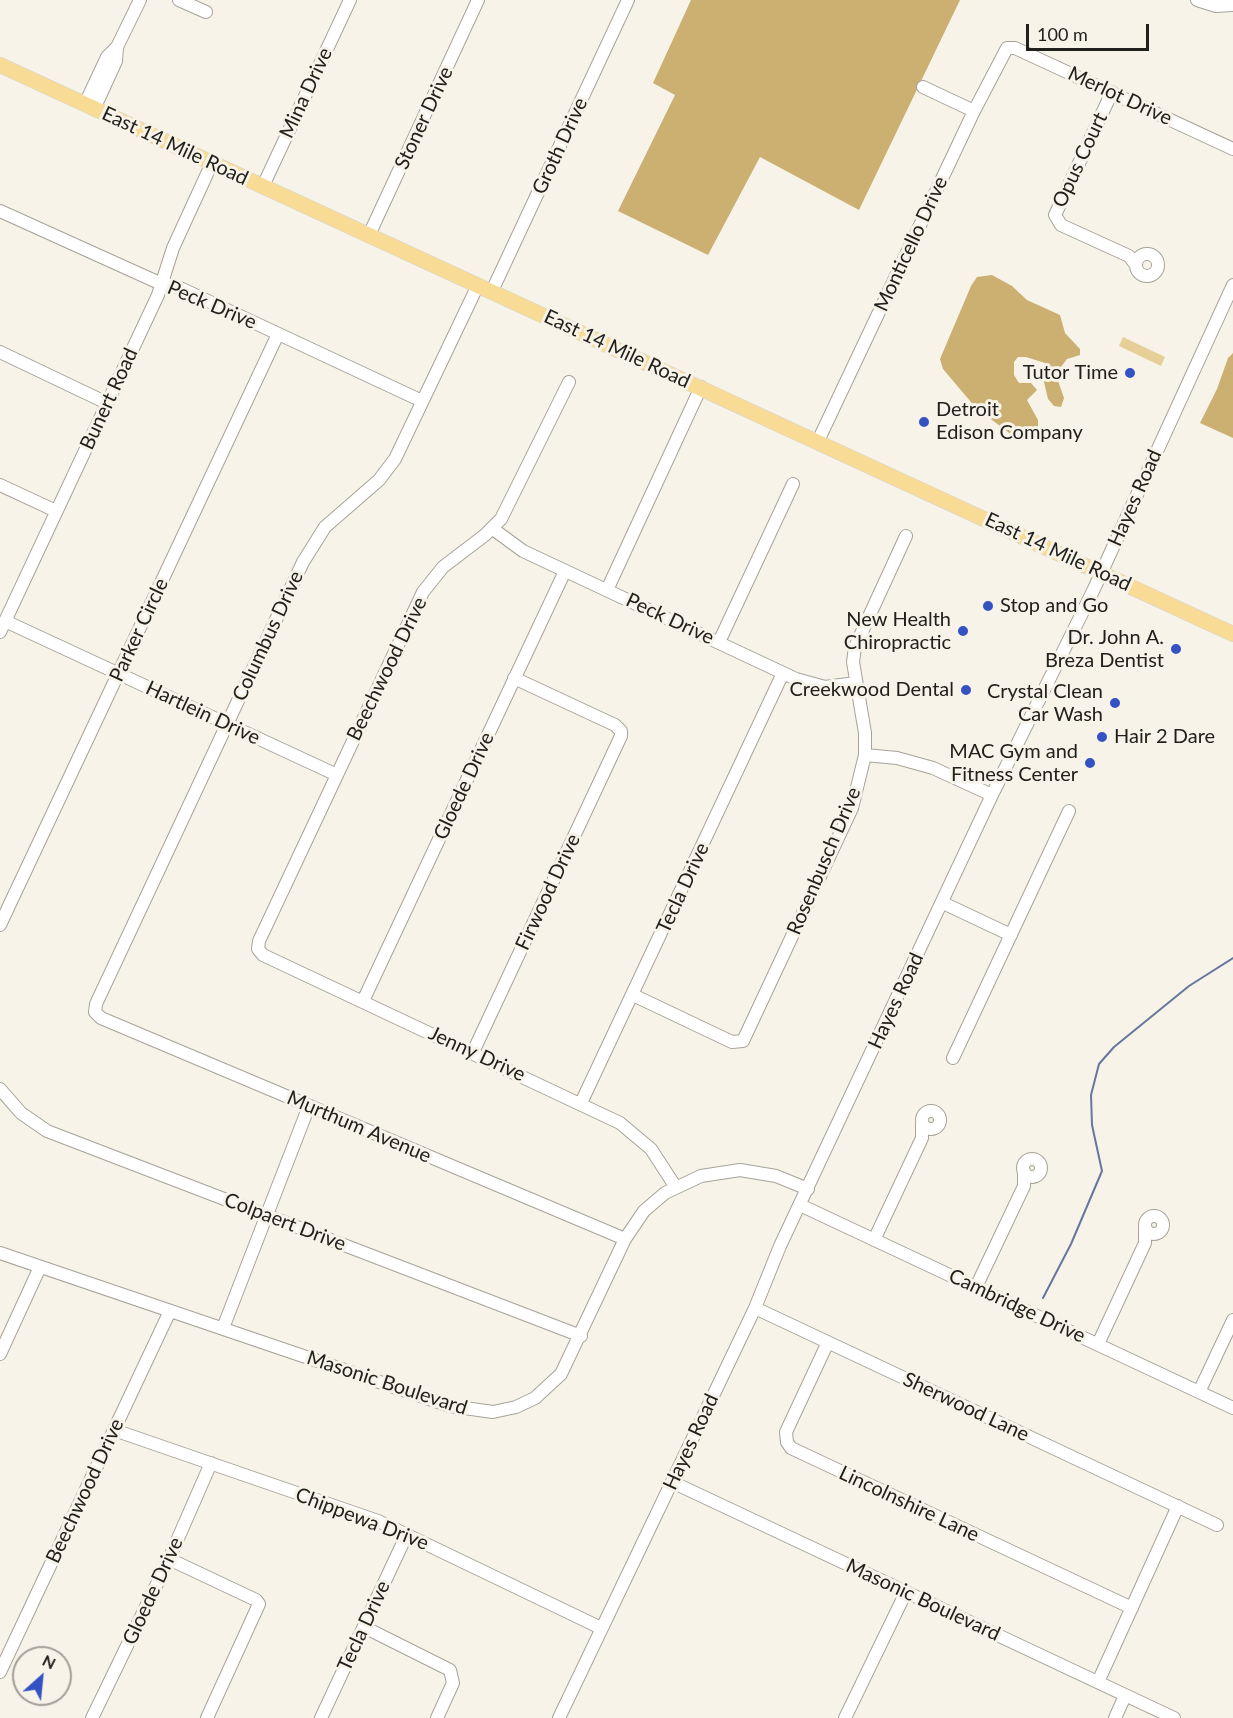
<!DOCTYPE html>
<style>
body{margin:0}
#map{position:relative;width:1233px;height:1718px;overflow:hidden;background:#f7f3e9;font-family:Lato,sans-serif}
canvas{display:block}
.north{position:absolute;left:12px;top:1646px;width:60px;height:60px;box-sizing:border-box;background:#f7f3e9;border:2px solid #a19f97;border-radius:50%;rotate:27deg;font-size:16px;font-weight:700;line-height:24px;text-align:center;color:#21201c}
.north::after{content:'';display:block;margin:auto;width:21px;height:27px;background:#3452c3;clip-path:polygon(50% 0,100% 100%,50% 72%,0 100%)}
.scale{position:absolute;left:1026px;top:24px;width:123px;height:27px;box-sizing:border-box;border:3px solid #21201c;border-top:0;padding-left:8px;font-size:18px;line-height:21px;white-space:nowrap;color:#21201c;-webkit-text-stroke:4px #f7f3e9;paint-order:stroke}
</style>
<div id="map">
<canvas width="1233" height="1718"></canvas>
<div class="north">N</div>
<div class="scale">100 m</div>
</div>
<script>
const g = document.querySelector('canvas').getContext('2d');
g.lineJoin = 'round';
function fill(path, color) {
  g.fillStyle = color;
  g.fill(path, 'evenodd');
}
function shape(rows) {
  const path = new Path2D();
  for (const r of rows) {
    if (r.length === 3) {
      path.moveTo(r[0] + r[2], r[1]);
      path.arc(r[0], r[1], r[2], 0, 2 * Math.PI);
      continue;
    }
    path.moveTo(r[0], r[1]);
    for (let i = 2; i < r.length; i += 2) path.lineTo(r[i], r[i + 1]);
  }
  return path;
}
function strokePath(path, color, width, dash) {
  g.strokeStyle = color;
  g.lineWidth = width;
  g.lineCap = dash ? 'butt' : 'round';
  g.setLineDash(dash || []);
  g.stroke(path);
}
function drawText(font, color, halo, rows, align = 'center') {
  g.font = font + ' Lato,sans-serif';
  g.lineWidth = 6;
  g.setLineDash([]);
  g.textBaseline = 'middle';
  g.strokeStyle = halo;
  g.fillStyle = color;
  for (const [text, x, y, turn = 0] of rows) {
    g.save();
    g.translate(x, y);
    g.rotate((+turn || 0) * Math.PI / 180);
    g.textAlign = isNaN(turn) ? turn : align;
    if (halo) g.strokeText(text, 0, 0);
    g.fillText(text, 0, 0);
    g.restore();
  }
}
fill(shape([
 [1123,337,1165,357,1161,366,1119,346]
]), '#e7cf98');
fill(shape([
 [691,0,960,0,859,210,760,157,708,255,618,211,675,95,653,83],
 [992,275,1012,286,1027,300,1060,315,1065,333,1080,349,1080,355,1067,359,1061,367,1057,378,1064,398,1061,407,1054,406,1048,399,1044,382,1045,363,1026,357,1018,357,1014,362,1014,375,1019,383,1031,383,1037,390,1027,400,1038,420,1038,434,1030,441,1020,441,976,408,943,369,940,359,971,286,977,277],
 [1233,353,1233,438,1200,423,1217,389,1228,358]
]), '#cbb071');
strokePath(shape([
 [1043,1298,1071,1244,1102,1171,1092,1125,1091,1095,1099,1064,1114,1047,1189,986,1233,958]
]), '#67769d', 2);
const minor = shape([
 [179,0,206,12],
 [1197,0,1216,6,1233,5],
 [923,87,974,111],
 [1112,92,1055,215,1061,225,1129,256,1136,265],
 [85,104,107,57,117,47,140,0],
 [94,109,116,61,117,47],
 [263,186,350,0],
 [0,211,155,281,178,287,422,401],
 [369,235,478,0],
 [1147,265,11],
 [478,285,395,459,379,480,325,527,303,562,96,1004,95,1012,101,1018,625,1239],
 [492,291,628,0],
 [0,352,107,403],
 [569,382,501,519,485,535,443,567,423,592,259,941,258,949,263,955,620,1123,651,1149,675,1186],
 [818,441,974,111,1007,48,1015,48,1233,149],
 [0,485,56,511],
 [493,529,523,551,796,679,825,687,856,683],
 [607,590,701,387],
 [5,621,337,775],
 [0,632,158,295,173,248,212,163],
 [719,642,793,484],
 [865,755,897,758,933,768,992,795],
 [943,903,1011,935],
 [0,925,278,334],
 [633,995,732,1042,743,1041,852,808,865,755,865,733,853,662,855,647,906,536],
 [363,1001,565,571],
 [473,1052,621,736,621,731,615,725,514,678],
 [953,1058,1069,811],
 [0,1089,21,1113,47,1131,581,1336],
 [581,1103,783,673],
 [931,1120,9],
 [1032,1168,9],
 [800,1205,1233,1408],
 [1154,1225,9],
 [874,1240,922,1138,922,1124],
 [0,1253,450,1406,493,1412,516,1407,535,1398,561,1374,625,1239,644,1211,665,1193,701,1176,740,1170,776,1176,808,1189],
 [976,1287,1024,1186,1024,1171],
 [755,1308,1217,1525],
 [223,1328,309,1106],
 [828,1342,786,1432,787,1442,791,1448,1132,1608],
 [1098,1344,1145,1243,1145,1229],
 [0,1354,40,1267],
 [1199,1392,1233,1320],
 [114,1430,378,1521,601,1628],
 [672,1482,1174,1718],
 [169,1559,256,1600,259,1604,207,1718],
 [364,1627,450,1670,453,1683,437,1718],
 [0,1672,170,1311],
 [1098,1682,1178,1506],
 [92,1718,169,1559,211,1463],
 [321,1718,407,1534],
 [559,1718,755,1308,780,1246,992,795,1093,591,1233,285],
 [845,1718,906,1592],
 [1115,1718,1125,1696]
]);
const major = shape([
 [0,65,1233,634]
]);
strokePath(minor, '#a7a39a', 14);
strokePath(major, '#d3d2d2', 16);
strokePath(minor, '#fff', 12);
strokePath(major, '#f8dc96', 15);
for (const [x, y, r, color] of [
 [1130,373,6,"#3452c3"],
 [924,422,6,"#3452c3"],
 [988,606,6,"#3452c3"],
 [963,631,6,"#3452c3"],
 [1176,649,6,"#3452c3"],
 [966,690,6,"#3452c3"],
 [1115,703,6,"#3452c3"],
 [1102,737,6,"#3452c3"],
 [1090,763,6,"#3452c3"]
]) {
  const dot = new Path2D();
  dot.arc(x, y, r, 0, 2 * Math.PI);
  g.fillStyle = color;
  g.fill(dot);
  strokePath(dot, '#f7f3e9', 2);
}
drawText('20px', '#21201c', '#f7f3e9', [
 ["Mina Drive",306,93,-65],
 ["Merlot Drive",1120,96,25],
 ["Stoner Drive",424,118,-65],
 ["East 14 Mile Road",175,146,25],
 ["Groth Drive",560,146,-65],
 ["Opus Court",1080,160,-65],
 ["Monticello Drive",911,244,-65],
 ["Peck Drive",212,305,23],
 ["East 14 Mile Road",617,349,25],
 ["Bunert Road",109,399,-65],
 ["Hayes Road",1135,498,-66],
 ["East 14 Mile Road",1058,552,25],
 ["Peck Drive",670,619,25],
 ["Parker Circle",139,630,-65],
 ["Columbus Drive",268,636,-65],
 ["Beechwood Drive",387,669,-64],
 ["Hartlein Drive",203,713,25],
 ["Gloede Drive",464,786,-65],
 ["Rosenbusch Drive",824,861,-67],
 ["Tecla Drive",683,888,-65],
 ["Firwood Drive",548,892,-65],
 ["Hayes Road",896,1001,-65],
 ["Jenny Drive",477,1054,25],
 ["Murthum Avenue",359,1127,23],
 ["Colpaert Drive",285,1222,21],
 ["Cambridge Drive",1017,1306,25],
 ["Masonic Boulevard",387,1383,18],
 ["Sherwood Lane",966,1407,25],
 ["Hayes Road",691,1442,-65],
 ["Beechwood Drive",85,1491,-65],
 ["Lincolnshire Lane",909,1504,25],
 ["Chippewa Drive",362,1519,21],
 ["Gloede Drive",153,1591,-65],
 ["Masonic Boulevard",923,1600,25],
 ["Tecla Drive",364,1626,-65]
]);
drawText('20px', '#21201c', '#f7f3e9', [
 ["Tutor Time",1118,373],
 ["Detroit",936,410,"left"],
 ["Edison Company",936,433,"left"],
 ["Stop and Go",1000,606,"left"],
 ["New Health",951,620],
 ["Chiropractic",951,643],
 ["Dr. John A.",1164,638],
 ["Breza Dentist",1164,661],
 ["Creekwood Dental",954,690],
 ["Crystal Clean",1103,692],
 ["Car Wash",1103,715],
 ["Hair 2 Dare",1114,737,"left"],
 ["MAC Gym and",1078,752],
 ["Fitness Center",1078,775]
], 'right');
</script>
